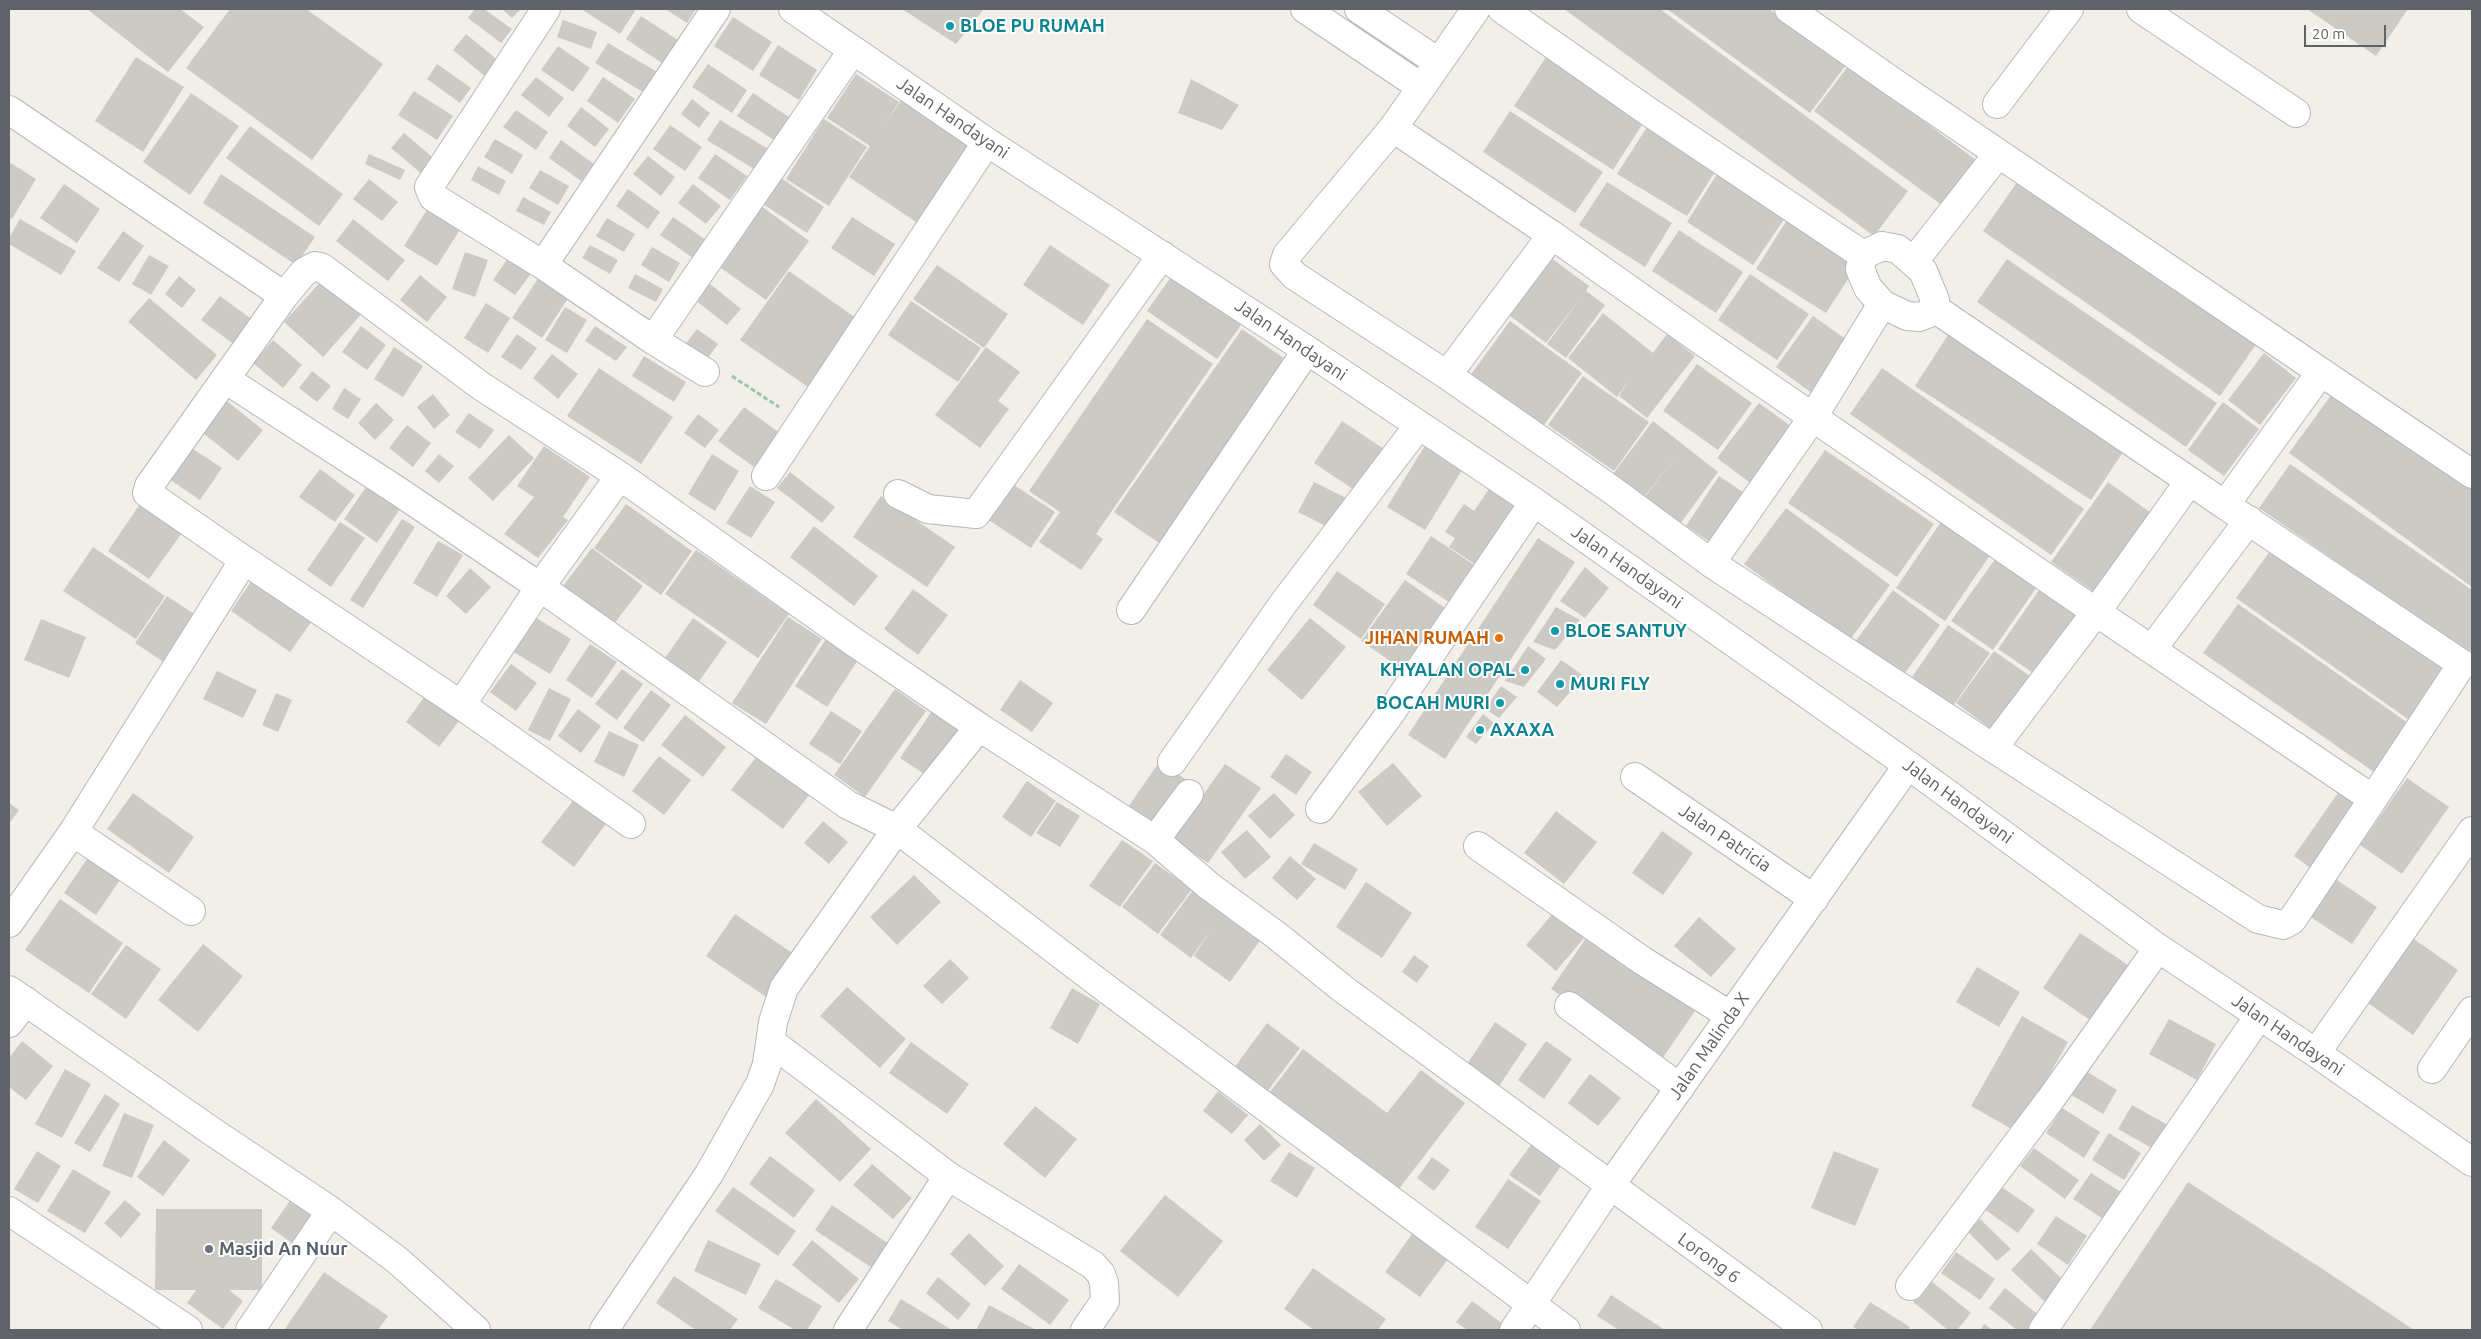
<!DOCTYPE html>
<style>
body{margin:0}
#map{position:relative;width:2481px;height:1339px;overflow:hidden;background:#f1efe8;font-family:Ubuntu,sans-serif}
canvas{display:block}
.frame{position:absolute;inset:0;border:10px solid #5f6368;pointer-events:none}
.scale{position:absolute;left:2304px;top:25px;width:82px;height:22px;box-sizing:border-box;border:2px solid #5f6368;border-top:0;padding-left:6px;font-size:15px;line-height:18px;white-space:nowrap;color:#5f6368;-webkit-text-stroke:4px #fff;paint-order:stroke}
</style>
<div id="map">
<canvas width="2481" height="1339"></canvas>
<div class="frame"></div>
<div class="scale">20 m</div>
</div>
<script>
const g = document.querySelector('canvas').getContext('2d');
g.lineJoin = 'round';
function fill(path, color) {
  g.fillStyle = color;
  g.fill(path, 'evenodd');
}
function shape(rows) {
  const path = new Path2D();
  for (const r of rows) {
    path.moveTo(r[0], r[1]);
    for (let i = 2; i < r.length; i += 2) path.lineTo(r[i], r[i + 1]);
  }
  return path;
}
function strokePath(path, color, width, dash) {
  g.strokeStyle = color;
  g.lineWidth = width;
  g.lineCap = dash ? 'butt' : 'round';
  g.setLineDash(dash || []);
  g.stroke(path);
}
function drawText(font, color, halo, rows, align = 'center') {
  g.font = font + ' Ubuntu,sans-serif';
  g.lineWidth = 4;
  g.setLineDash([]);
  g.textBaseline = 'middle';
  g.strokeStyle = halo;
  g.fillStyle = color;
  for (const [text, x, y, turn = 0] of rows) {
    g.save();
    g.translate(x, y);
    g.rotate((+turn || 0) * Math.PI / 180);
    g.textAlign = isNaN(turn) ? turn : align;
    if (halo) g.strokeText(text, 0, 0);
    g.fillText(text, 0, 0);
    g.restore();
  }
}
fill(shape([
 [87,9,180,9,204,27,168,72],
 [230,9,306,9,383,64,312,160,186,68],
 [475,9,484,9,512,29,501,43,468,18],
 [502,9,521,9,512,18],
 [581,9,632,9,635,11,620,34],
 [665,9,696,9,687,23],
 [902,9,984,9,956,44],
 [1564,9,1660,9,1908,191,1874,236],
 [1667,9,1769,9,1846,65,1810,113],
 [2307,9,2408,9,2376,56],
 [641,16,681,42,665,65,626,39],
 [733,17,772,42,753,71,714,46],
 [563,20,597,32,591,49,557,37],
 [466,34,499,61,486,77,453,50],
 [608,43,659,73,646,94,595,63],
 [778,45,817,70,799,100,759,75],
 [558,46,590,68,573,92,541,70],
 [136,57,184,87,143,152,95,121],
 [1546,57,1645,120,1613,170,1514,106],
 [437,64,471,88,460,103,427,79],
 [708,64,747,90,732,113,692,87],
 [1849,65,1981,164,1947,209,1814,111],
 [856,74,899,102,883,127,902,99,975,148,922,226,849,177,870,146,827,118],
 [536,77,564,98,549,117,521,95],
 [603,77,635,99,618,123,587,101],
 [1191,79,1239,105,1222,130,1178,113],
 [414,91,453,116,437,140,398,115],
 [191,93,239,126,190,195,143,162],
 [753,93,792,119,777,142,737,116],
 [692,99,710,113,699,128,681,114],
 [581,107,609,129,595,147,567,126],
 [516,110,548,132,536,150,503,127],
 [1510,111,1603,172,1575,213,1483,152],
 [824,119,867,147,829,206,786,179],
 [720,120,770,150,757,171,707,140],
 [670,125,702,147,685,171,653,149],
 [250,126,343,194,319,226,226,158],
 [1647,127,1716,170,1687,216,1617,174],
 [404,133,436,160,423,175,391,148],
 [495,139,523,155,512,174,484,157],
 [561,140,594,164,581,181,549,158],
 [369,154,405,170,400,180,365,164],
 [715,154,747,176,730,200,698,178],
 [648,156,675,177,661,196,633,174],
 [9,162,36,179,12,219,9,217],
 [478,166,506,181,499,195,471,180],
 [540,170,569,186,558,205,529,188],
 [221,174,315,237,296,265,203,203],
 [1717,174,1785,218,1753,265,1687,222],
 [781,178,824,207,807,233,763,204],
 [2020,178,2257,343,2220,396,1983,231],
 [369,179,398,202,382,221,353,199],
 [1607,182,1672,223,1645,267,1579,225],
 [64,184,100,209,77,243,40,218],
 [693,184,721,206,706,224,678,203],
 [628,189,660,212,648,229,616,206],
 [523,197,551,212,544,225,516,211],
 [761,206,809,241,766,300,718,266],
 [428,208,461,228,437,266,404,246],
 [673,217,706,240,693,258,660,235],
 [852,217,895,244,874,276,831,248],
 [607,218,635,234,624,252,596,236],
 [20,219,76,251,61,275,9,244,9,238],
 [353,219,405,260,388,281,336,241],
 [1787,220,1858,264,1826,313,1756,269],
 [1679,230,1743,272,1716,313,1652,271],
 [123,231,144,246,119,282,97,268],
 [590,245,618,260,610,274,582,258],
 [1050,245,1110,285,1083,325,1023,285],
 [652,247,680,263,669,282,641,265],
 [465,252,488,260,475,297,452,289],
 [512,252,535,268,515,295,493,280],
 [149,255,169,266,151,295,132,284],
 [1547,255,1589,286,1586,291,1605,305,1566,358,1547,344,1580,299,1546,343,1505,312],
 [2007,259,2217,403,2186,447,1977,302],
 [937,265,1008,314,984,348,913,299],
 [789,271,856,318,808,387,740,340],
 [635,274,663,289,656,302,628,288],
 [1750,274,1809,314,1777,360,1718,320],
 [420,275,447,297,427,322,400,300],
 [179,276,196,290,182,308,165,294],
 [325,277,364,311,323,357,284,322],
 [539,277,569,297,542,338,512,318],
 [1171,277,1241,325,1217,359,1147,311],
 [709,283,741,309,727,325,695,300],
 [220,296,257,323,239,348,201,320],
 [149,298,217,355,196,380,128,322],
 [911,301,981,348,958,382,888,335],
 [486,303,510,318,488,353,464,338],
 [565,307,587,320,567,353,545,340],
 [1603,313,1653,353,1667,334,1695,356,1647,418,1619,396,1629,381,1617,397,1568,358],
 [1813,316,1854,345,1816,396,1776,367],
 [1147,319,1213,364,1096,534,1103,539,1081,570,1039,542,1060,512,1029,491],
 [1510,321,1582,373,1541,429,1469,377],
 [361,326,386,345,367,370,342,352],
 [595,326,627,347,616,361,585,341],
 [697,329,718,344,702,366,681,350],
 [1242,329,1292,364,1165,547,1114,512],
 [517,334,537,348,521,370,501,357],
 [1948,335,2125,449,2091,500,1915,386],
 [273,340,302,365,283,388,253,363],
 [394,347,423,366,403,397,374,379],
 [986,347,1020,372,998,401,1009,409,980,448,935,415],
 [2264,353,2296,378,2260,425,2228,400],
 [552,354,578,374,558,399,533,378],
 [644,356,686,382,674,402,632,376],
 [1697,364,1752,403,1718,450,1663,411],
 [599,368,673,417,641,464,567,416],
 [1882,368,2084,509,2051,555,1850,414],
 [312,371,331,386,317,402,299,388],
 [1583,376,1649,422,1614,471,1548,425],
 [2337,387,2472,485,2472,587,2289,453],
 [344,388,361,399,348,419,332,409],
 [433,394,450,415,434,429,417,407],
 [223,398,263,430,238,461,198,429],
 [2223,402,2259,429,2224,476,2188,450],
 [376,403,394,420,375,440,358,423],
 [1759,403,1799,432,1757,488,1717,458],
 [744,407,784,436,758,470,718,441],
 [469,413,494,430,480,449,455,432],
 [698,414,719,430,705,448,684,433],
 [1342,421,1387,451,1359,493,1314,463],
 [1653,421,1718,472,1680,524,1644,498,1676,456,1644,497,1613,474],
 [407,425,431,443,413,467,389,448],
 [509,435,534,458,493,501,468,478],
 [1426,444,1464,467,1425,530,1387,507],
 [187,445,222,468,200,500,166,477],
 [544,446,590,477,563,517,568,520,538,558,504,534,534,497,517,486],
 [1825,450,1934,524,1897,577,1788,503],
 [439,454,454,466,439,483,425,471],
 [712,454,739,471,715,511,688,494],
 [2290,464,2472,590,2472,648,2469,653,2259,508],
 [320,469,355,495,335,522,299,497],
 [790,472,835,507,822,523,777,488],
 [1719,476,1746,494,1713,544,1686,526],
 [371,480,404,503,377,543,344,519],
 [1008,481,1055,512,1031,548,984,517],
 [1314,482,1352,501,1336,531,1298,512],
 [2108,482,2154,515,2097,594,2051,562],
 [750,486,775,502,751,538,726,523],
 [1491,486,1521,506,1479,567,1449,547,1455,538,1445,532,1464,504,1474,511],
 [881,496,955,547,927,587,853,537],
 [142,501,184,530,149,579,108,551],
 [626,504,692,551,661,595,594,548],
 [1786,508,1890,585,1849,641,1744,564],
 [402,519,415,527,363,608,350,600],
 [340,522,365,538,331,587,307,570],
 [1941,522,1990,555,1945,621,1896,588],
 [814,526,878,576,854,606,790,557],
 [1431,536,1480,569,1455,606,1406,574],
 [1538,538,1575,562,1445,759,1408,735],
 [438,541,463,555,437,597,413,583],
 [93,547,165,596,136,639,63,591],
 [2273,547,2449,671,2412,722,2236,598],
 [592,548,643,586,614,624,563,586],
 [696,550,789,614,758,658,665,594],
 [1998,555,2039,584,1993,650,1951,621],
 [1585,567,1609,588,1585,618,1560,601],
 [470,568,491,587,466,614,446,596],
 [1337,571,1385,604,1361,639,1313,605],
 [255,576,314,618,290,652,231,611],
 [1405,580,1445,608,1402,669,1361,641],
 [913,589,948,615,918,655,884,629],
 [1893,590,1940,625,1902,677,1855,642],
 [2039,590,2079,618,2039,677,1998,649],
 [167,596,200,618,168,665,135,643],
 [2238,604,2408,723,2374,772,2203,653],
 [1556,607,1580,620,1555,650,1533,642],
 [533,616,571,639,550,674,512,651],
 [788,617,822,639,766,724,732,703],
 [693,618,727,642,697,684,663,661],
 [1310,618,1346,647,1302,700,1267,670],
 [41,619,86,637,69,678,24,660],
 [1948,625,1990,653,1953,706,1912,677],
 [826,639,858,660,827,707,795,686],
 [590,644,617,662,592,698,566,680],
 [1528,646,1546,659,1524,687,1505,681],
 [1994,651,2037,681,1998,734,1956,703],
 [1561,660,1584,676,1557,707,1537,692],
 [511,664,537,683,516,711,490,692],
 [622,669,643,684,617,720,595,704],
 [217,671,257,690,243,718,203,699],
 [1020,680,1053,703,1032,732,1000,710],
 [1501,686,1517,697,1499,718,1485,709],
 [549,688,571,699,550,741,528,730],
 [895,689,926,711,865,797,834,775],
 [651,690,671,705,643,742,623,728],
 [428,692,462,717,439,747,406,722],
 [276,693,292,700,278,732,262,725],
 [578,709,601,726,581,753,558,736],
 [831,711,862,731,840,764,809,744],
 [932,711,963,732,932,779,900,758],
 [1483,714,1494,723,1476,744,1466,737],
 [685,715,726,747,703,777,661,745],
 [609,731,639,745,624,777,594,762],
 [1286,754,1312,772,1296,795,1270,777],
 [659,756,691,780,664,815,632,791],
 [757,756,809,795,783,829,731,790],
 [1160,761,1188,781,1154,830,1126,810],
 [1393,763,1422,796,1387,826,1358,792],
 [1225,764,1261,788,1208,863,1172,839],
 [2407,778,2449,807,2402,874,2360,845],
 [1027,781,1056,801,1031,837,1002,817],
 [2340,790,2366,808,2319,874,2294,856],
 [133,793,194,837,169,873,107,829],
 [579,793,611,817,574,867,541,842],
 [1274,793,1295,815,1270,839,1248,816],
 [1057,802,1080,816,1060,847,1036,833],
 [9,803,19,810,9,824],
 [1556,811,1597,842,1564,884,1524,853],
 [823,821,848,842,829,864,804,843],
 [1247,830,1271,857,1245,879,1221,852],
 [1662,831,1693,853,1663,895,1632,873],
 [1122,840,1153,861,1120,907,1089,886],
 [1314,843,1358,869,1345,890,1301,864],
 [89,856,122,877,96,915,64,893],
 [1290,856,1316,879,1297,900,1272,878],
 [1155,863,1192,889,1158,934,1122,907],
 [914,875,941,902,897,945,870,917],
 [2334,878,2377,907,2352,944,2309,916],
 [1366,882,1412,913,1382,958,1336,927],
 [1193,890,1262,938,1230,982,1194,956,1211,930,1191,958,1160,935],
 [60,899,123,943,89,993,25,950],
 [1555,911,1585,937,1556,971,1526,945],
 [735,914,801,959,772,1001,706,956],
 [1699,917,1736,949,1711,977,1674,946],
 [2080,933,2128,965,2090,1020,2043,988],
 [1586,938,1695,1011,1660,1062,1551,989],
 [2414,939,2458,970,2413,1035,2368,1003],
 [203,944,243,976,198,1032,158,1000],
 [126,945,161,969,126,1019,91,994],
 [1414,955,1429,966,1417,983,1402,972],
 [950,959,969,978,942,1004,923,986],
 [1977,967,2020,992,1999,1027,1956,1002],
 [847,987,906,1039,880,1068,820,1016],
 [1072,988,1100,1004,1078,1044,1050,1028],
 [2022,1016,2068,1042,2017,1132,1971,1106],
 [2169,1019,2216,1044,2197,1080,2149,1054],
 [1495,1022,1527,1044,1497,1089,1465,1067],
 [1267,1023,1300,1048,1267,1092,1234,1068],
 [22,1041,53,1066,26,1100,9,1087,9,1058],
 [1546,1041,1572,1059,1544,1099,1518,1080],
 [911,1042,969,1084,947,1114,889,1073],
 [1303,1049,1387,1113,1421,1070,1465,1103,1398,1190,1270,1092],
 [65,1069,91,1084,62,1138,35,1124],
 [2084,1070,2117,1090,2103,1114,2070,1094],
 [1590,1074,1621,1098,1598,1126,1568,1103],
 [1218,1091,1248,1115,1232,1134,1203,1111],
 [105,1094,120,1104,90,1152,74,1143],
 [816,1099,871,1149,840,1182,785,1133],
 [2132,1105,2171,1127,2157,1151,2118,1129],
 [1035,1106,1077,1139,1045,1178,1003,1144],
 [2062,1108,2100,1132,2084,1158,2046,1133],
 [124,1113,154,1125,132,1178,102,1166],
 [1260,1124,1281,1145,1264,1161,1244,1140],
 [2109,1133,2141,1153,2124,1180,2092,1160],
 [1536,1138,1566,1159,1540,1196,1509,1175],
 [164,1140,190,1160,163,1196,137,1177],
 [2034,1148,2079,1180,2065,1199,2020,1166],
 [37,1151,61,1166,38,1203,14,1189],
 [1834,1151,1879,1169,1855,1226,1811,1208],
 [1289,1152,1315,1168,1297,1198,1270,1181],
 [770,1156,815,1190,794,1218,749,1184],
 [1432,1157,1450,1170,1434,1191,1417,1178],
 [872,1164,912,1198,893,1219,853,1185],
 [73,1169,111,1192,85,1233,47,1211],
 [2091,1173,2124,1194,2106,1221,2073,1199],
 [1508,1179,1541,1201,1508,1249,1475,1227],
 [2188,1182,2327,1272,2414,1330,2090,1330],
 [1996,1183,2035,1210,2018,1233,1980,1206],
 [733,1187,796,1231,778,1256,715,1211],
 [1165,1195,1223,1241,1178,1297,1120,1251],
 [291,1199,312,1215,292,1243,271,1228],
 [125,1200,141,1214,121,1238,104,1223],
 [832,1205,892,1246,875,1270,815,1230],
 [156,1209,262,1209,262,1290,229,1290,243,1301,223,1329,187,1303,196,1290,155,1290],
 [2056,1216,2087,1236,2068,1265,2037,1244],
 [1980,1219,2011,1249,1997,1261,1968,1232],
 [1417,1227,1453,1252,1420,1297,1385,1272],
 [969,1233,1004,1266,985,1286,950,1254],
 [708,1240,761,1264,746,1295,694,1271],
 [812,1240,859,1279,839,1303,792,1265],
 [2031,1249,2065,1282,2045,1302,2011,1270],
 [1956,1252,1995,1279,1980,1300,1941,1273],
 [1019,1264,1069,1300,1050,1325,1001,1289],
 [1313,1268,1386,1319,1378,1330,1314,1330,1284,1309],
 [324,1272,388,1316,378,1330,284,1330],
 [674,1276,738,1319,730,1330,696,1330,656,1303],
 [938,1277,971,1304,958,1320,926,1293],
 [776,1279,822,1306,807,1330,795,1330,758,1308],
 [1931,1281,1971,1313,1957,1330,1948,1330,1913,1302],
 [2005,1288,2040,1316,2028,1330,2017,1330,1989,1308],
 [1611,1295,1665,1330,1619,1330,1597,1316],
 [901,1299,952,1330,903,1330,888,1321],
 [1472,1301,1507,1327,1505,1330,1467,1330,1456,1322],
 [1870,1302,1910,1327,1908,1330,1858,1330,1853,1327],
 [989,1305,1036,1330,976,1330],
 [1984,1324,1993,1330,1980,1330]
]), '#cccac5');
const minor = shape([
 [546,9,429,187,433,197,543,265,716,9],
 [793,9,987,142,1307,350,1534,502,1908,765,2158,948,2316,1053,2472,1162],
 [1305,9,1421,87],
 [1359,9,1438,62],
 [1476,9,1393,128,1287,255,1284,264,1295,276,1447,375,1612,490,1711,563,1993,748,2096,612,2189,482],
 [1502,9,1649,112,1863,255],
 [1789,9,1893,82,2321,372,2225,505,1934,308],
 [2141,9,2296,113],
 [1997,104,2069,9],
 [9,110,284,296],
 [1393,128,1552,235,1702,341,2096,612,2373,799,2462,664,2225,505],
 [1882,246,1898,249,1923,271,1935,300,1932,312,1919,317,1907,316,1882,304,1868,288,1860,269,1863,255,1882,246],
 [1914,261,1998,154],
 [543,265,653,340,853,50],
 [315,266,321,267,481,386,620,476,540,587,395,489,225,379,284,296,304,272,315,266],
 [653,340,705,372],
 [2321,372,2472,474],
 [1447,375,1552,235],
 [620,476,854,642,979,727,1155,840,1209,886,1276,935,1343,989,1808,1330],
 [766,476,987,142],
 [898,494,928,509,976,514,1162,255],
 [244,560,461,705,631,824],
 [1711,563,1813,417,1882,304],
 [1131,610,1307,350],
 [2152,649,2249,520],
 [461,705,540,587,848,805,897,829,1104,987,1566,1330],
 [1993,748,2258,919,2283,925,2292,920,2373,799],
 [1172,762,1283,604,1419,425],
 [1635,777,1814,899],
 [1320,809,1387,718,1534,502],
 [73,832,191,911],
 [1155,840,1189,794],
 [1478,846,1643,961,1731,1016],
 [9,923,73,832,244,560,147,493,149,486,225,379],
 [9,990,210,1130,331,1211,397,1260,476,1330],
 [1569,1006,1680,1088],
 [9,1023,26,1001],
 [771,1042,948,1176,1093,1265,1101,1274,1104,1283,1105,1301,1085,1330],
 [2316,1053,2472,831],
 [2432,1069,2472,1011],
 [9,1211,188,1330],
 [1910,1286,2050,1100,2158,948],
 [250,1330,331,1211],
 [604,1330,709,1174,760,1084,767,1064,773,1022,784,988,897,829,979,727],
 [848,1330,948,1176],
 [1514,1330,1610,1186,1908,765],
 [2043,1330,2259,1016]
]);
strokePath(minor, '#b5b8bc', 30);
strokePath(shape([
 [732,376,779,407]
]), '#9cc7a9', 3, [5, 2.5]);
strokePath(minor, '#fff', 28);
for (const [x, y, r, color] of [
 [950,26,5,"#0f9aa8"],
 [1555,631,5,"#0f9aa8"],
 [1499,638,5,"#e8710a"],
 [1525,670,5,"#0f9aa8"],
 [1560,684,5,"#0f9aa8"],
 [1500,703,5,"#0f9aa8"],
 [1480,730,5,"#0f9aa8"],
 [209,1249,5,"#6b7280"]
]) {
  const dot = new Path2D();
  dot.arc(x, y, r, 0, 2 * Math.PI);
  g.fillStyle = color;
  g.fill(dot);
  strokePath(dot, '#fff', 2);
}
drawText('bold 18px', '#0d838f', '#fff', [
 ["BLOE PU RUMAH",960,26],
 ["BLOE SANTUY",1565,631],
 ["KHYALAN OPAL",1515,670,"right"],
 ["MURI FLY",1570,684],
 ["BOCAH MURI",1490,703,"right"],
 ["AXAXA",1490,730]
], 'left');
drawText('18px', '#5f6368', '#fff', [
 ["Jalan Handayani",953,118,34],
 ["Jalan Handayani",1291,340,34],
 ["Jalan Handayani",1627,567,35],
 ["Jalan Handayani",1958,801,36],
 ["Jalan Patricia",1725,838,34],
 ["Jalan Handayani",2288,1035,34],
 ["Jalan Malinda X",1709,1046,-55],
 ["Lorong 6",1709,1258,36]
]);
drawText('bold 18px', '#c56008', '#fff', [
 ["JIHAN RUMAH",1489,638]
], 'right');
drawText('bold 18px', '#5b616d', '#fff', [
 ["Masjid An Nuur",219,1249]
], 'left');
</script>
